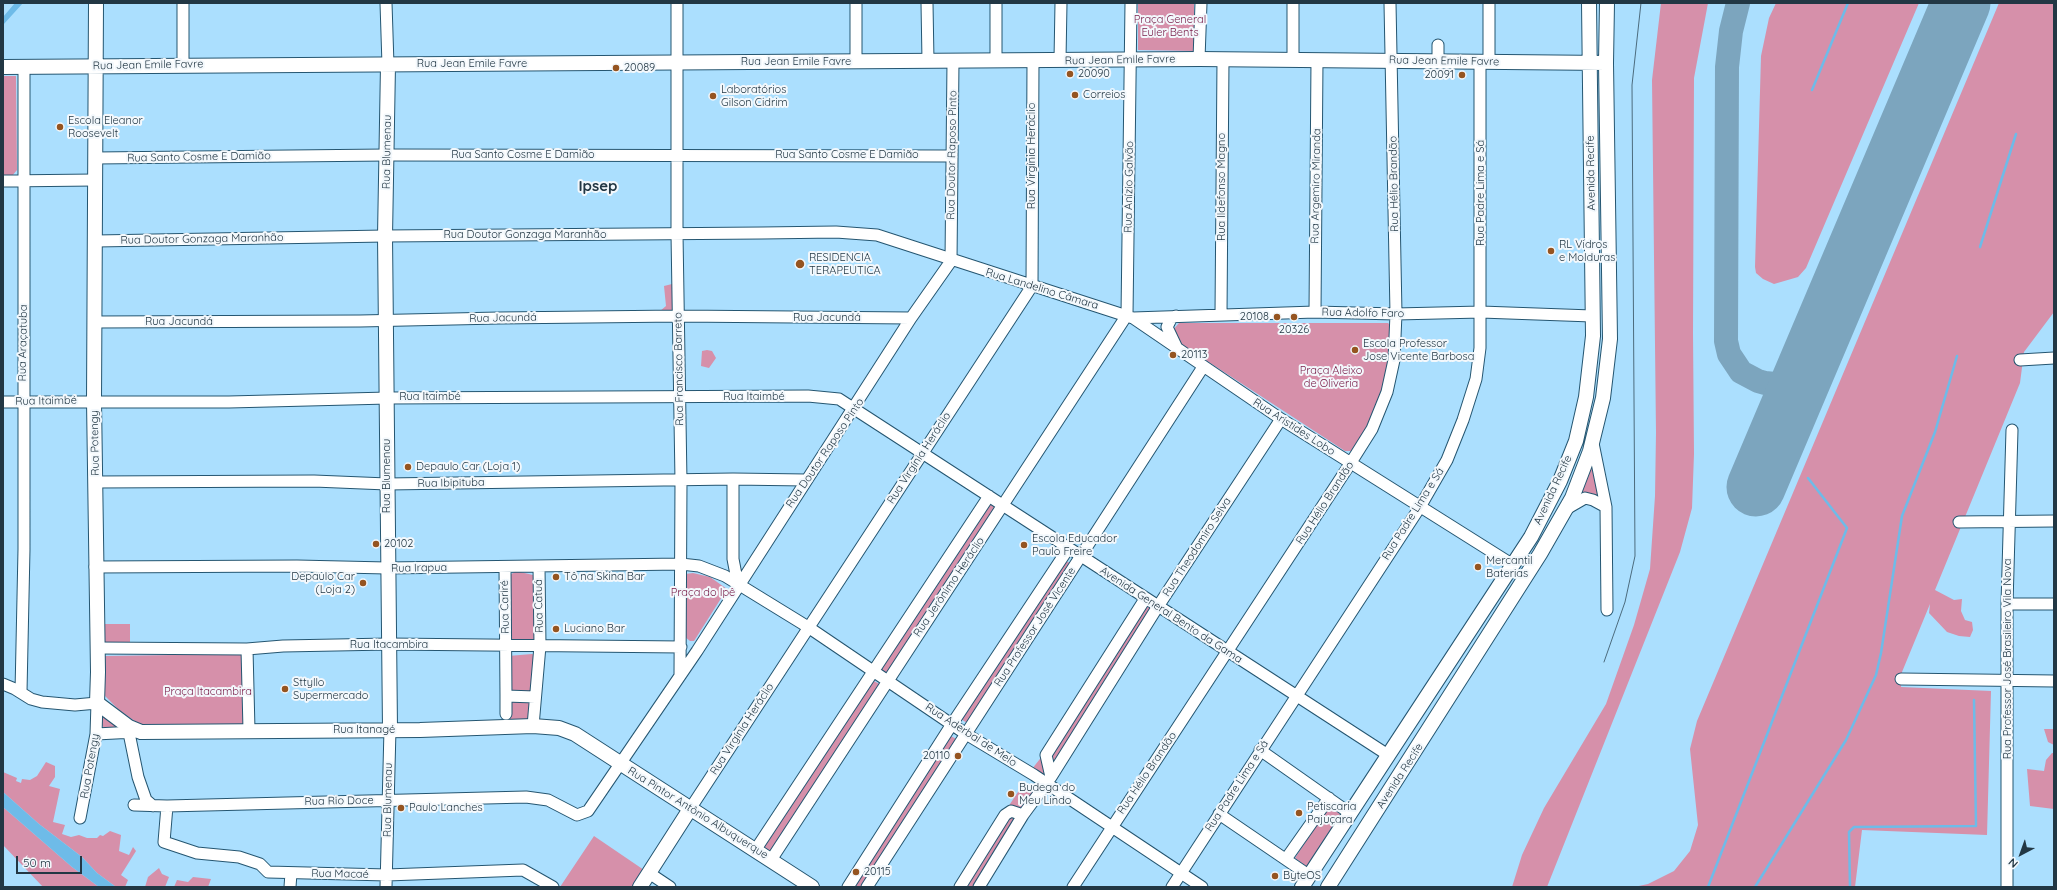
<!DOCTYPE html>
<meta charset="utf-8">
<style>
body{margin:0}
#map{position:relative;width:2057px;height:890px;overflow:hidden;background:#abdffe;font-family:Quicksand,sans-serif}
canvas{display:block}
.frame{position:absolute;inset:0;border:4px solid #223744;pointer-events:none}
.north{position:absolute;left:2001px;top:834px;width:40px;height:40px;-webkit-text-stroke:3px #f3f8fc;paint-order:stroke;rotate:221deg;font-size:11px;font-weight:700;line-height:16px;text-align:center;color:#223744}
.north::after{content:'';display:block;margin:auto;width:14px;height:18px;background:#223744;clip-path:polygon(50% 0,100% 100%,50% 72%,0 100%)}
.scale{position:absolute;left:16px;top:856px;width:66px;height:18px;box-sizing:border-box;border:2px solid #223744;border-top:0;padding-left:5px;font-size:12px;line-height:14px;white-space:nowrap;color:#223744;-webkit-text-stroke:3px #f3f8fc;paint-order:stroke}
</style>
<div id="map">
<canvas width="2057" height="890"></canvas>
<div class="frame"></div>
<div class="north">N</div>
<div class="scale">50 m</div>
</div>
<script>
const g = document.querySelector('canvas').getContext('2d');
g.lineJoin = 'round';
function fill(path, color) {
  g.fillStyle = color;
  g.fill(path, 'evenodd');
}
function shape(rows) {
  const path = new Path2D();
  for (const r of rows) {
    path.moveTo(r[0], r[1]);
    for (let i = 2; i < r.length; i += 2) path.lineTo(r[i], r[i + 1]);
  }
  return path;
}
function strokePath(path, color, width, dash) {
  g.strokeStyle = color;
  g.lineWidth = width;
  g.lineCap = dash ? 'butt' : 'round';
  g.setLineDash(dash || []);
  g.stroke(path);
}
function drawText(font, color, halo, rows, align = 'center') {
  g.font = font + ' Quicksand,sans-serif';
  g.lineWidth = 4;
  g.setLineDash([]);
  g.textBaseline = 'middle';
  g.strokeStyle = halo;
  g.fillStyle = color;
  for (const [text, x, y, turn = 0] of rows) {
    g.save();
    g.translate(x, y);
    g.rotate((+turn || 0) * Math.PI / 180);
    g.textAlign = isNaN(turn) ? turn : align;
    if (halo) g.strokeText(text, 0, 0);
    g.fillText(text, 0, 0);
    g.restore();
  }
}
fill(shape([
 [1138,3,1194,3,1194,51,1138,50],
 [1661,3,1708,3,1694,78,1693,333,1694,454,1692,508,1680,552,1547,887,1512,887,1522,855,1544,808,1606,704,1634,625,1650,569,1655,496,1656,433,1652,80],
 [1776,3,1919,3,1806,268,1798,277,1774,284,1763,279,1756,273,1755,267,1761,56,1769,18],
 [1999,3,2054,3,2054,312,2024,352,2020,383,1935,590,1954,600,1962,599,1961,611,1965,620,1972,622,1973,630,1970,637,1959,636,1947,632,1929,613,1930,604,1902,672,1901,687,1991,691,1987,835,1862,830,1855,887,1634,887,1648,884,1674,871,1690,851,1698,825,1690,749,1697,721],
 [3,76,16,76,17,170,12,176,3,176],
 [672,284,674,313,661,313,660,311,666,306,664,286],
 [1179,323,1388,323,1392,327,1392,359,1372,422,1353,451,1345,451,1181,344,1173,338,1173,330],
 [707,350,712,351,716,358,709,368,701,366,702,351],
 [1592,452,1603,504,1574,501],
 [988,499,999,505,889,674,880,669],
 [1066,561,1072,564,970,725,961,719],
 [516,571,533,575,537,644,512,647,508,612,510,575],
 [693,573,710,577,727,589,694,641,690,641,685,637,685,574],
 [1144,602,1154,609,1051,775,1047,755],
 [103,624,130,624,130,646,102,645],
 [242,654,246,730,149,727,136,722,119,710,101,692,104,656],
 [532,654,535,655,530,722,509,724,508,656],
 [872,680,883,686,773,855,761,847],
 [100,707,126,727,104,728,101,724],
 [2044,729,2054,729,2054,745,2048,742],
 [949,735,958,740,866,887,852,887],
 [2052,753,2054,753,2054,809,2030,806,2027,769,2044,771,2046,760],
 [1043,755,1046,777,1032,769],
 [46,762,55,766,55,777,49,786,60,789,53,822,65,825,62,834,71,837,79,835,87,838,97,838,100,835,103,836,110,831,121,835,119,851,129,855,133,847,136,851,121,875,128,880,125,887,116,887,97,873,82,857,39,824,3,792,3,772,17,778,16,781,21,783,22,779,30,780,37,776],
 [1024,783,1035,790,1027,806,1006,810],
 [1329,806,1344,817,1310,869,1295,858],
 [3,807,72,867,99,887,43,887,3,845],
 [1012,818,1015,818,978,887,964,887,1008,819],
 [594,836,644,870,632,887,560,887],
 [159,868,162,874,169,877,165,887,145,887,148,877],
 [193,877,211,879,208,887,174,887,177,880,188,882]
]), '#d690aa');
fill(shape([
 [15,3,23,3,3,25,3,17],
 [3,792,39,824,82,857,97,873,116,887,99,887,72,867,3,807]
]), '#6ebbe8');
strokePath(shape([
 [1812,90,1848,3],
 [1980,247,2016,134],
 [1708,887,1847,528,1808,478],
 [1755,887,1846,740,1876,675,1881,653,1902,516,1935,432,1957,356],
 [1850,887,1849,832,1854,827,1976,826,1974,700]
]), '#6ebbe8', 2.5);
strokePath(shape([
 [1738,3,1731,31,1727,67,1726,341,1729,354,1741,372,1758,381,1765,383,1775,384,1794,377,1804,368,1813,353]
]), '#7ca5be', 24);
strokePath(shape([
 [1756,487,1961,3]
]), '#7ca5be', 59);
const minor = shape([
 [386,3,388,65],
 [677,3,677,234,681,481,680,675],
 [927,3,928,61],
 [1293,3,1293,60],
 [1489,3,1489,61],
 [1199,59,1201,3],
 [1060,60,1061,3],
 [856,61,856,3],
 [996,61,996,3],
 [1438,61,1438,45],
 [183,65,183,3],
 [95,158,387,155,951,156],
 [3,181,95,180],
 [96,241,385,236,762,233,836,232,877,235,1133,318,1281,419,1513,565],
 [1315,312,1317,60],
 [1221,314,1223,60],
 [1127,315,1131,3],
 [1133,318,1315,312,1396,314,1481,312,1592,316],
 [95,322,360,321,499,318,678,316,911,318],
 [1176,346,1167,327,1172,317,1176,316],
 [2020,360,2054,358],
 [3,402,229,402,388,398,808,396,839,399,1388,755],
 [1593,443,1606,507,1607,610],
 [733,479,733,559,738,585],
 [95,482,314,481,387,484,733,479,806,480],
 [1566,509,1585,498,1593,500,1606,507],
 [1959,522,2054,521],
 [95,567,297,566,387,568,681,564,699,566,725,576,808,627,966,734,1034,775,1202,887],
 [505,567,506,696,535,697],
 [2007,604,2054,604],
 [98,648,247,649,283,646,389,644,681,647],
 [247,649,249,730],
 [1901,679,2054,681],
 [3,684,15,689,31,699,42,702,75,705,97,703,96,734,80,818],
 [21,692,24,549,24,67],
 [506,714,506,696],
 [533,726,540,646,539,567],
 [129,733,138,777,146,800,153,806],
 [96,734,135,732],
 [1260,750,1351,814],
 [1051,777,1046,755,1145,599],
 [134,805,167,806,526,797,548,800,577,815,588,811,697,651,911,318,951,261,953,61],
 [167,806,164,842,197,853,239,857,260,864,268,872,387,875,523,870,553,887],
 [690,809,1032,286,1033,60],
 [1219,814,1310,876],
 [756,849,989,496],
 [1286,859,1329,798],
 [771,860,1127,315],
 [649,873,670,887],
 [290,887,291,873],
 [386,887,390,729],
 [848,887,952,724,1068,549],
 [867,887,1203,367],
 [960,887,1005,815,1011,811,1023,815],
 [979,887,1023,815,1051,777,1155,611,1281,419],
 [1073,887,1350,464,1372,429,1387,392,1394,360,1396,314,1390,3],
 [1172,887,1420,507,1447,460,1463,420,1476,379,1480,348,1480,61],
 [2007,887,2007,604,2012,430]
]);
const major = shape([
 [96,3,94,401,98,672,97,703,129,727,141,732,420,730,533,726,559,728,575,734,812,887],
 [388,65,385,236,390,729],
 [3,67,1199,59,1606,63],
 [640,887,690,809],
 [1302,887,1531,537,1560,481,1576,441,1586,397,1593,336,1589,3],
 [1328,887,1540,554,1572,498,1590,451,1603,398,1610,339,1606,63,1607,3]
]);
strokePath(minor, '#255671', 13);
strokePath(major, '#255671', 16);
strokePath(minor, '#fff', 11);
strokePath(major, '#fff', 14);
strokePath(shape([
 [1604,662,1625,602,1635,556,1632,85,1641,3]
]), '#4c6b7d', 1);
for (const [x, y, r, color] of [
 [616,68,4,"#955420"],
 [1070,74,4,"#955420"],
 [1462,75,4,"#955420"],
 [1075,95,4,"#955420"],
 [713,96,4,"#955420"],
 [60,127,4,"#955420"],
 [1551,251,4,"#955420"],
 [800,264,5,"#955420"],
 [1277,317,4,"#955420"],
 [1294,317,4,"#955420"],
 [1355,350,4,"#955420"],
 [1173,355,4,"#955420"],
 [408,467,4,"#955420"],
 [376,544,4,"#955420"],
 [1024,545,4,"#955420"],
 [1478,567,4,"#955420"],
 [556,577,4,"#955420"],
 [363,583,4,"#955420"],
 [556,629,4,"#955420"],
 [285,689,4,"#955420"],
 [958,756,4,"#955420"],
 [1011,794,4,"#955420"],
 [401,808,4,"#955420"],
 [1299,813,4,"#955420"],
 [856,872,4,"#955420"],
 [1275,876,4,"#955420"]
]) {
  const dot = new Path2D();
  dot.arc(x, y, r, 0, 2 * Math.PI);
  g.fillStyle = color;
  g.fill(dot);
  strokePath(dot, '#f3f8fc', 1.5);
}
drawText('11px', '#7b214c', '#f3f8fc', [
 ["Praça General",1170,20],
 ["Euler Bents",1170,33],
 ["Praça Aleixo",1331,371],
 ["de Oliveria",1331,384],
 ["Praça do Ipê",703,593],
 ["Praça Itacambira",208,692]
]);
drawText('11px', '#223744', '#f3f8fc', [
 ["Rua Jean Emile Favre",1120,60,-1],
 ["Rua Jean Emile Favre",1444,61,1],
 ["Rua Jean Emile Favre",796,62],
 ["Rua Jean Emile Favre",472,64],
 ["Rua Jean Emile Favre",148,65,-1],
 ["Rua Blumenau",387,152,-89],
 ["Rua Santo Cosme E Damião",523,155],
 ["Rua Santo Cosme E Damião",847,155],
 ["Rua Doutor Raposo Pinto",952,155,-89],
 ["Rua Virgínia Heráclio",1032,156,-90],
 ["Rua Santo Cosme E Damião",199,157,-1],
 ["Avenida Recife",1591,173,-91],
 ["Rua Hélio Brandão",1394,184,-91],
 ["Rua Argemiro Miranda",1316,186,-89],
 ["Rua Anízio Galvão",1129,187,-89],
 ["Rua Ildefonso Magno",1222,187,-90],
 ["Rua Padre Lima e Sá",1481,193,-90],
 ["Rua Doutor Gonzaga Maranhão",525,235],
 ["Rua Doutor Gonzaga Maranhão",202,239,-1],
 ["Rua Landelino Câmara",1042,289,17],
 ["Rua Adolfo Faro",1363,313,1],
 ["Rua Jacundá",503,318,-1],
 ["Rua Jacundá",827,318],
 ["Rua Jacundá",179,322],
 ["Rua Araçatuba",23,343,-89],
 ["Rua Francisco Barreto",679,369,-91],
 ["Rua Itaimbé",430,397],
 ["Rua Itaimbé",754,397],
 ["Rua Itaimbé",46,401,-1],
 ["Rua Aristides Lobo",1294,427,33],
 ["Rua Potengy",95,443,-91],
 ["Rua Doutor Raposo Pinto",825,453,-56],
 ["Rua Virgínia Heráclio",919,458,-57],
 ["Rua Blumenau",387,476,-90],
 ["Rua Ibipituba",451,483,-1],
 ["Avenida Recife",1553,490,-65],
 ["Rua Hélio Brandão",1325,503,-57],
 ["Rua Padre Lima e Sá",1413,514,-58],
 ["Rua Theodomiro Selva",1197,547,-57],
 ["Rua Irapua",419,568,-1],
 ["Rua Jerônimo Heráclio",949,587,-56],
 ["Rua Catuá",539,606,-91],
 ["Rua Cariré",505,607,-91],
 ["Avenida General Bento da Gama",1171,615,33],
 ["Rua Professor José Vicente",1035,627,-57],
 ["Rua Itacambira",389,645],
 ["Rua Professor José Brasileiro Vila Nova",2008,659,-90],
 ["Rua Virgínia Heráclio",742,729,-57],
 ["Rua Itanagé",364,730],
 ["Rua Aderbal de Melo",971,735,33],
 ["Rua Potengy",90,766,-80],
 ["Rua Hélio Brandão",1147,773,-56],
 ["Avenida Recife",1400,776,-57],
 ["Rua Padre Lima e Sá",1237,786,-57],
 ["Rua Blumenau",388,800,-89],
 ["Rua Rio Doce",339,801,-1],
 ["Rua Pintor Antônio Albuquerque",698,813,32],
 ["Rua Macaé",340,874,1]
]);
drawText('11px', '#223744', '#f3f8fc', [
 ["20089",624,68],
 ["20090",1078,74],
 ["20091",1454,75,"right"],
 ["Laboratórios",721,90],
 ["Gilson Cidrim",721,103],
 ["Correios",1083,95],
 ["Escola Eleanor",68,121],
 ["Roosevelt",68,134],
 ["RL Vidros",1559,245],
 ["e Molduras",1559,258],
 ["RESIDENCIA",809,258],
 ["TERAPEUTICA",809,271],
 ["20108",1269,317,"right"],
 ["20326",1294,330,"center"],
 ["Escola Professor",1363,344],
 ["Jose Vicente Barbosa",1363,357],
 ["20113",1181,355],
 ["Depaulo Car (Loja 1)",416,467],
 ["Escola Educador",1032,539],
 ["Paulo Freire",1032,552],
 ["20102",384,544],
 ["Mercantil",1486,561],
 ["Baterias",1486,574],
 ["Depaulo Car",355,577,"right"],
 ["(Loja 2)",355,590,"right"],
 ["Tô na Skina Bar",564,577],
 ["Luciano Bar",564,629],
 ["Sttyllo",293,683],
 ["Supermercado",293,696],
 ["20110",950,756,"right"],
 ["Budega do",1019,788],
 ["Meu Lindo",1019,801],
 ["Petiscaria",1307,807],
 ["Pajuçara",1307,820],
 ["Paulo Lanches",409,808],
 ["20115",864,872],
 ["ByteOS",1283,876]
], 'left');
drawText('bold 15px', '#223744', '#f3f8fc', [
 ["Ipsep",598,186]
]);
</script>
